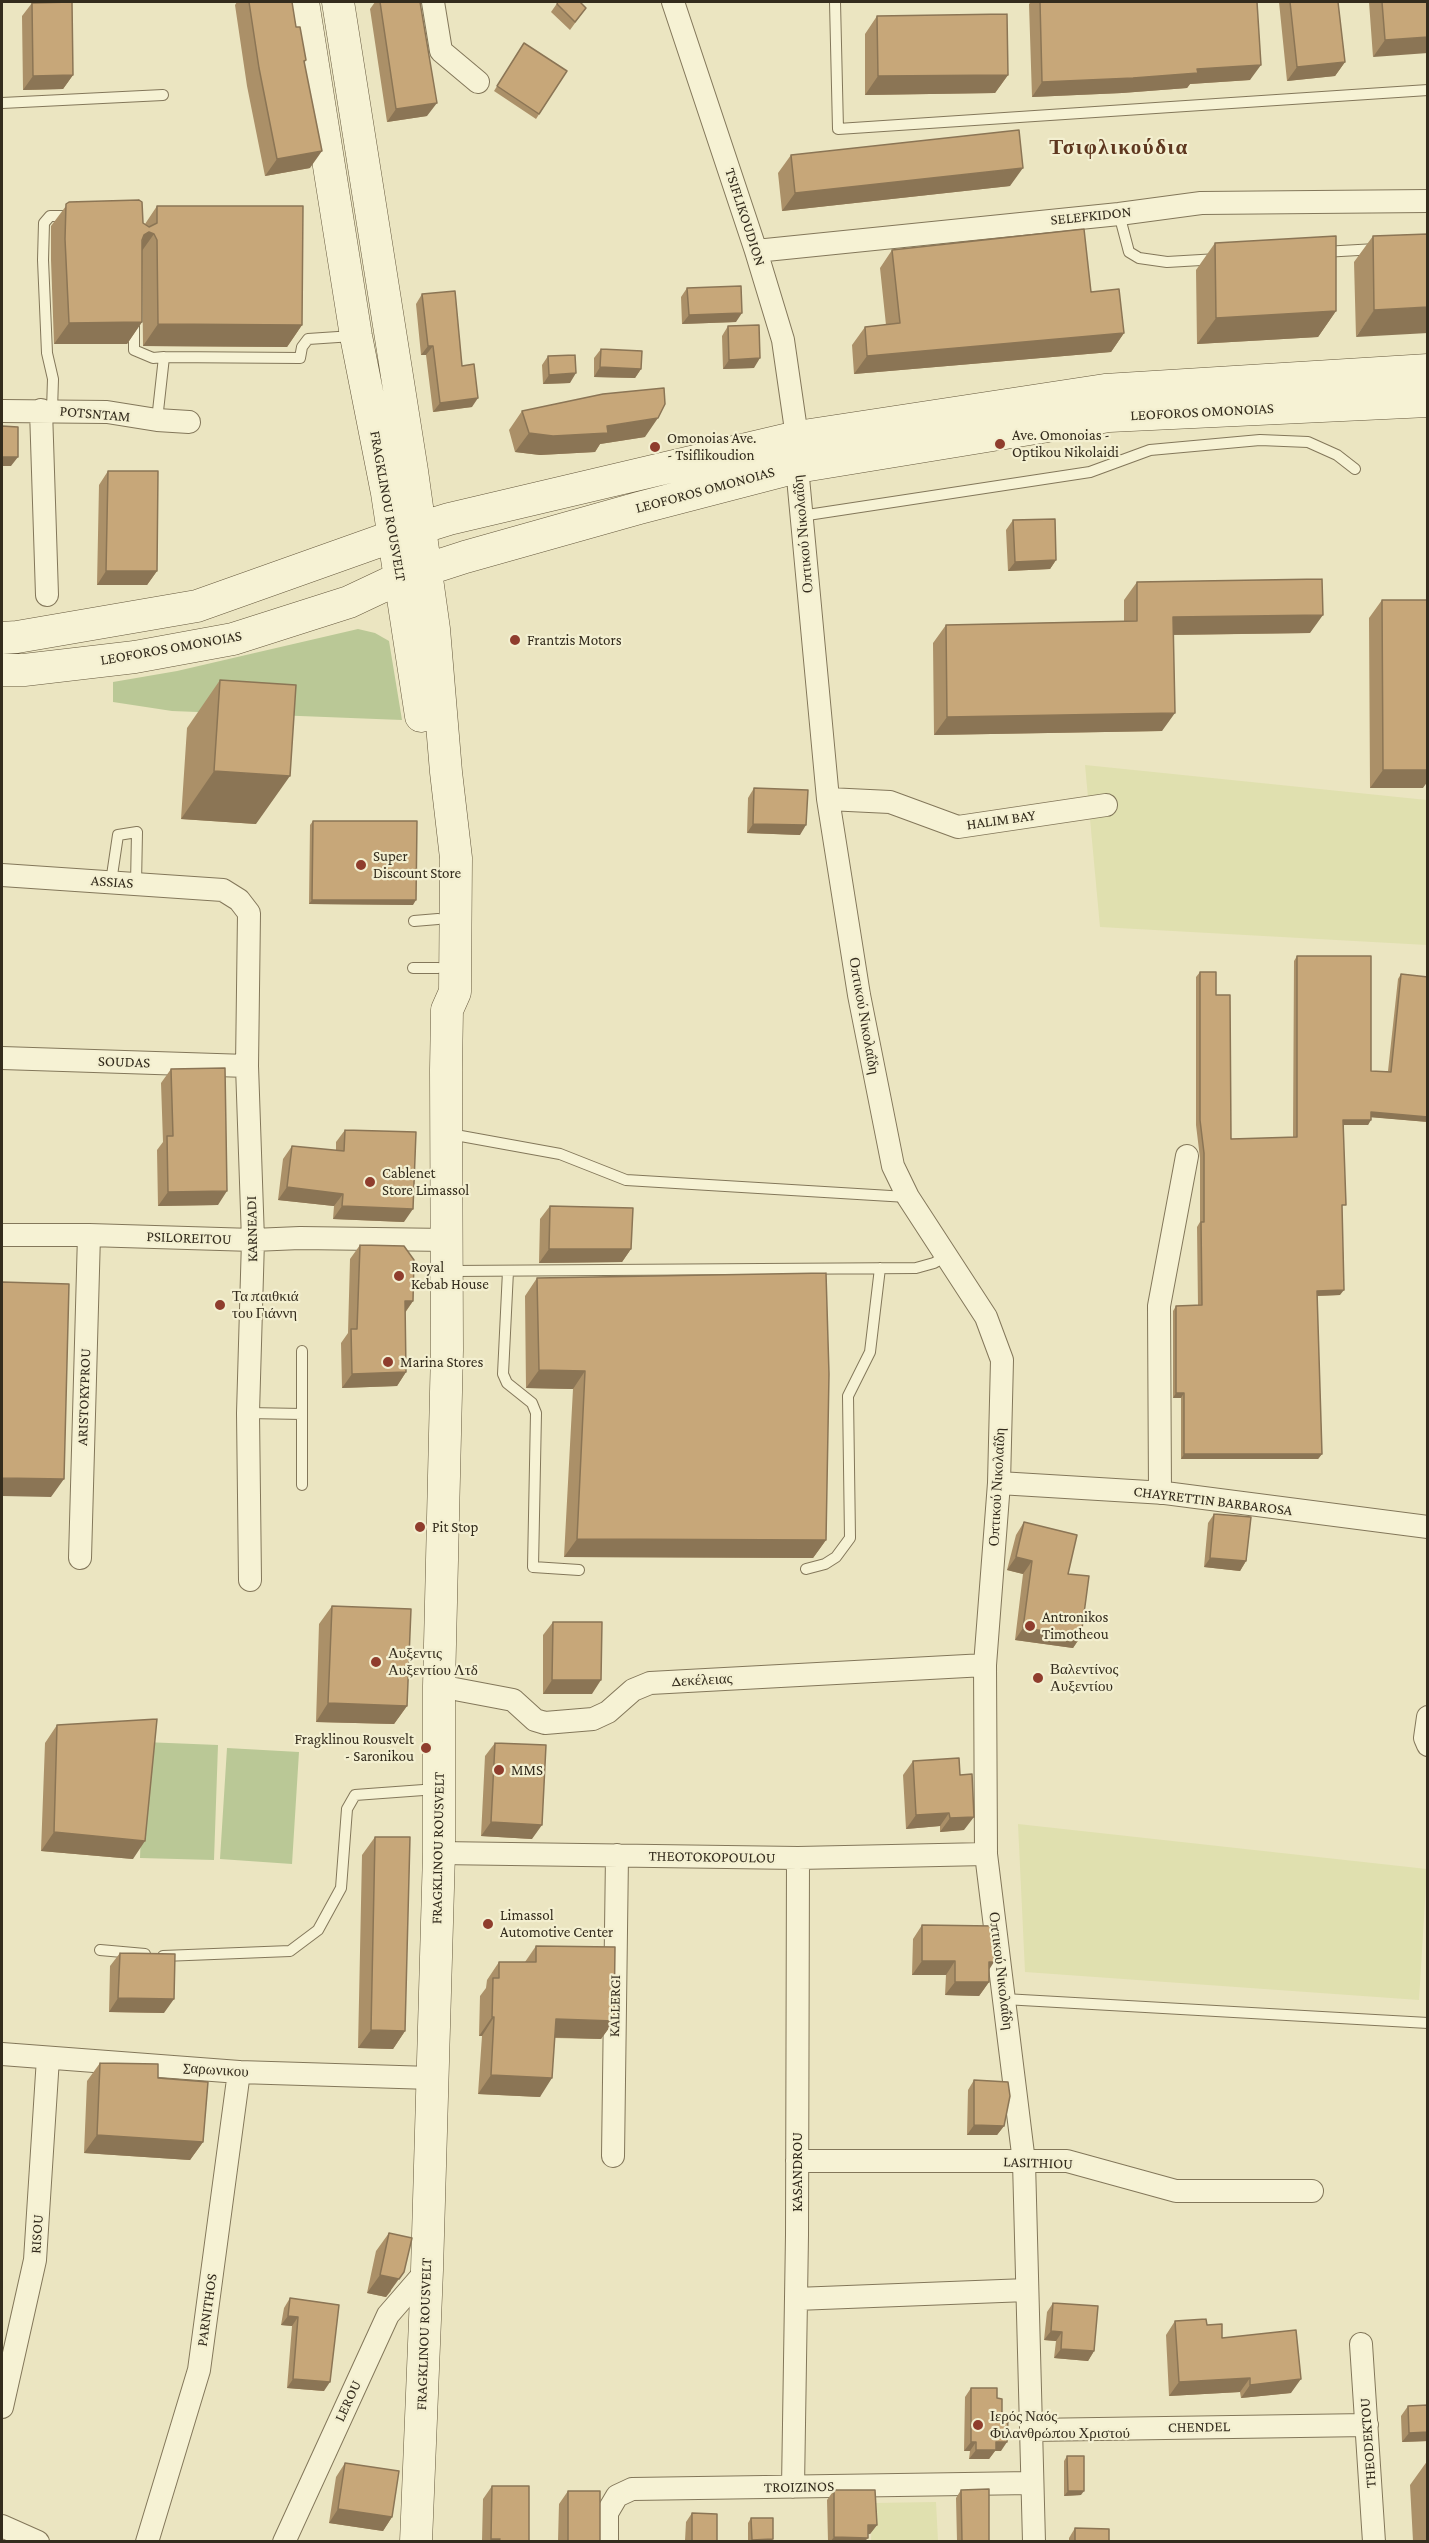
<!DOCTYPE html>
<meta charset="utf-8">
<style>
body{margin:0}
#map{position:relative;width:1429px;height:2543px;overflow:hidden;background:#ebe5c1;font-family:"Crimson Pro",serif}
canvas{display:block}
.frame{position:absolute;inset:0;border:3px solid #342c1d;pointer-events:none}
</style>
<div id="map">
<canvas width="1429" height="2543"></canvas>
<div class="frame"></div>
</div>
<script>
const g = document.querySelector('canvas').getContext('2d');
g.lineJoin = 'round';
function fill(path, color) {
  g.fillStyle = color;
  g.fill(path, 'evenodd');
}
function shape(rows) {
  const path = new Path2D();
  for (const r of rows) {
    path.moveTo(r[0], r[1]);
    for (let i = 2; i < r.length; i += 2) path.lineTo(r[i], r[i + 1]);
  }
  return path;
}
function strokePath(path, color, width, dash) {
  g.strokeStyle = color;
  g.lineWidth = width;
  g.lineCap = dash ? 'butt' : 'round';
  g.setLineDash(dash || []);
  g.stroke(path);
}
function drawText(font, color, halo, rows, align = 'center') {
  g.font = font + ' "Crimson Pro",serif';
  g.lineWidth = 4.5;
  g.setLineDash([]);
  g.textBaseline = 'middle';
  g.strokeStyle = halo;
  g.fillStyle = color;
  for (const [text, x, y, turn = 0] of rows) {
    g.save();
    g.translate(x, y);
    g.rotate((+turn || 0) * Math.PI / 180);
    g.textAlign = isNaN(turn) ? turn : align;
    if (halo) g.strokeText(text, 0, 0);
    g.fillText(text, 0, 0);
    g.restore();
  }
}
fill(shape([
 [1085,765,1427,800,1427,945,1100,927],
 [1018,1824,1427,1869,1419,2000,1025,1972],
 [936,2502,938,2541,871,2542,872,2503]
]), '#e0e0af');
fill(shape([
 [358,629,375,633,389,641,402,720,172,711,113,702,113,682,177,671],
 [144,1742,218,1745,214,1860,140,1858],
 [227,1748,299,1752,292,1864,220,1859]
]), '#bac896');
const service = shape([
 [835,2,838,129,1428,90],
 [2,103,163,95],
 [1119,214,1129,252,1139,258,1167,262,1218,259],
 [1323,252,1376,249],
 [134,318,134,350,153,358,164,357],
 [52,410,53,379,47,353,43,260,44,223,50,216,71,216],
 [157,420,164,357,300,358,302,347,308,339,353,336],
 [801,516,1090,472,1150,450,1260,440,1308,442,1337,455,1355,469],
 [111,882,118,835,137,832,136,884],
 [414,921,438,919],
 [413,968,438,968],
 [450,1134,560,1154,626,1180,907,1197],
 [451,1271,916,1268,934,1263,946,1256],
 [508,1271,503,1374,507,1383,532,1403,536,1413,533,1567,579,1570],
 [248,1413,302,1414],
 [302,1485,302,1351],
 [806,1569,825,1564,836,1557,850,1538,848,1396,870,1352,880,1268],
 [100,1950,145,1954],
 [163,1956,290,1951,318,1930,341,1888,347,1809,355,1795,437,1789],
 [1004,1999,1428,2023]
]);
const minor = shape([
 [433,2,441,51,478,82],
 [673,2,756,251,783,340,797,437],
 [756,251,1119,214,1201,203,1428,201],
 [41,410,47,595],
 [2,411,107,412,157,420,189,422],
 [797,467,828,799,859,995,893,1166,908,1197,986,1317,1002,1360,999,1483,985,1665,986,1854,1024,2162,1034,2542],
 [828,799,890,802,958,827,1106,805],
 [2,875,223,890,239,900,249,913,247,1066,253,1240,248,1413,250,1580],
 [2,1058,247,1066],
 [2,1235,89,1235,253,1240,300,1238,448,1240],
 [999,1483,1165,1493,1428,1527],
 [1160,1493,1159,1306,1187,1156],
 [80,1558,89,1235],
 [439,1686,513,1700,535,1720,545,1723,593,1719,608,1712,633,1690,650,1683,985,1665],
 [1428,1717,1425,1738,1428,1745],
 [439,1853,798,1858,986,1854],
 [2,2054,239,2072,431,2078],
 [613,2156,617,1855],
 [797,2161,1067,2161,1176,2191,1312,2191],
 [796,2299,1027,2290],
 [1361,2344,1374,2542],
 [2,2407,35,2260,48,2058],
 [1031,2430,1367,2425],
 [793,2487,797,2235,798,1858],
 [2,2526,38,2542],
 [147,2542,199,2370,239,2072],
 [284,2542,388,2315,427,2270],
 [607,2542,607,2513,617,2496,632,2489,1031,2483]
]);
const secondary = shape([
 [303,2,356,336,387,493,421,716],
 [338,2,412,471,434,629,446,772,456,858,455,992,447,1010,446,1070,447,1350,439,1686,439,1853,427,2270,416,2542],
 [2,638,17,637,197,606,394,536,449,519,797,437,1105,390,1428,370],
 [2,670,24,670,135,657,233,639,349,602,400,578,465,557,639,508,797,467,1109,416,1428,401]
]);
strokePath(service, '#83775a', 12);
strokePath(minor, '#83775a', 24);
strokePath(secondary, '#65583d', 33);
strokePath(service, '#f6f2d4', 10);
strokePath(minor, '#f6f2d4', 22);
strokePath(secondary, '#f6f2d4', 32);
fill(shape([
 [237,2,292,2,296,27,306,60,304,63,310,168,265,176,247,86,235,5],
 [375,2,420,2,427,116,387,122,370,9],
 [558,2,580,2,586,8,570,30,551,12],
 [1031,2,1257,2,1250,80,1190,84,1187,88,1122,93,1032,97,1029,4],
 [1279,2,1338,2,1345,62,1335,76,1287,81],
 [1369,2,1428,2,1373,57],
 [32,3,73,75,63,89,23,90,22,16],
 [877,16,1008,75,995,93,865,95,865,34],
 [524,43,567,71,536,119,494,91],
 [791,155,1010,186,782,211,778,173],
 [69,202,145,224,157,206,302,325,287,347,143,346,142,261,142,322,127,344,54,344,51,260,51,226],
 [1428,234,1356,337,1354,262,1373,236],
 [1215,243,1336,311,1318,337,1197,344,1196,270],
 [892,250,1124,333,1111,352,854,374,852,345,865,327,886,325,880,268],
 [687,288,736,322,682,324,681,297],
 [422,294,462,366,472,407,433,412,426,355,421,355,416,304],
 [728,326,754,368,723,369,722,336],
 [601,349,641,369,635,378,594,377,594,358],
 [548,356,570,383,543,384,542,365],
 [522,411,645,437,600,444,595,452,540,455,515,452,509,430],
 [108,471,157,571,147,585,97,585,99,485],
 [1013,520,1056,560,1050,569,1008,571,1006,530],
 [1137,582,1310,633,1174,635,1162,731,934,735,933,643,946,625,1124,621,1124,600],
 [1382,600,1423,788,1370,788,1369,618],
 [220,680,256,824,181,819,187,728],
 [754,788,800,835,747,833,748,798],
 [313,821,413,905,309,904,310,825],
 [1297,956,1371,1071,1388,1071,1398,979,1401,974,1428,977,1428,1122,1371,1117,1368,1125,1344,1125,1340,1295,1317,1296,1322,1454,1318,1459,1181,1459,1181,1398,1173,1398,1173,1311,1176,1306,1198,1306,1197,1227,1200,1222,1200,1158,1196,1125,1196,977,1200,972,1216,995,1231,1139,1293,1137,1294,961],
 [171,1069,218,1205,158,1206,157,1150,163,1142,161,1083],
 [345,1130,404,1222,333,1219,334,1206,278,1200,283,1159,292,1146,336,1151,336,1142],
 [550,1206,631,1249,622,1262,539,1263,540,1219],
 [360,1245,413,1301,405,1313,406,1372,397,1386,342,1388,341,1343,348,1333,350,1259],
 [537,1278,826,1540,813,1558,564,1557,573,1389,526,1388,525,1296],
 [1214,1514,1246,1561,1240,1571,1204,1567,1208,1523],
 [1024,1522,1068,1574,1081,1636,1073,1648,1015,1640,1023,1574,1007,1570,1016,1535],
 [332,1606,407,1706,394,1724,316,1722,319,1624],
 [553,1622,592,1694,543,1694,543,1635],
 [57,1725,133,1859,41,1851,45,1743],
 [495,1743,532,1839,481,1836,485,1756],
 [913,1761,964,1830,940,1832,940,1826,906,1829,903,1775],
 [375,1837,405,2031,393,2049,358,2048,362,1855],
 [922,1925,989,1982,979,1996,945,1995,946,1975,912,1975,913,1939],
 [536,1946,614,2021,601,2039,555,2038,540,2097,478,2094,482,2036,479,2036,480,1996,486,1988,487,1980,499,1962,525,1962],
 [120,1953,164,2013,109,2012,110,1966],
 [100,2063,158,2078,203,2142,190,2160,84,2153,87,2081],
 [974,2080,1004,2126,997,2135,967,2135,968,2090],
 [389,2233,391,2291,386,2297,367,2293,376,2251],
 [290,2298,339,2305,324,2391,287,2388,292,2326,281,2325,284,2308],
 [1053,2303,1094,2351,1088,2361,1054,2358,1056,2341,1044,2340,1047,2312],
 [1175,2321,1207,2325,1291,2393,1241,2398,1240,2392,1169,2396,1166,2335],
 [971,2388,1001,2451,995,2451,989,2459,969,2459,970,2451,964,2451,965,2397],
 [1428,2405,1428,2441,1402,2442,1401,2416,1408,2406],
 [1067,2456,1081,2495,1064,2496,1064,2461],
 [1428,2460,1428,2541,1413,2541,1410,2485],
 [345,2463,392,2517,383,2531,329,2523,336,2477],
 [492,2486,529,2541,482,2541,483,2499],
 [834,2490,877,2525,870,2534,868,2534,865,2541,828,2541,827,2500],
 [961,2490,989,2541,957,2541,956,2498],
 [568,2491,600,2541,558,2541,559,2504],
 [692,2513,717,2541,685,2541,686,2522],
 [751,2518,771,2541,748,2541,748,2523],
 [1075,2528,1109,2541,1069,2541,1069,2538]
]), '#ab9068');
fill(shape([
 [1428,37,1428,53,1373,57,1385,40],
 [1345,62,1335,76,1287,81,1297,67],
 [1261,65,1250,80,1190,84,1187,88,1122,93,1032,97,1042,82,1197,69],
 [73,75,63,89,23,90,33,76],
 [1008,75,995,93,865,95,878,76],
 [437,103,427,116,387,122,396,109],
 [322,151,310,168,265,176,277,159],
 [1023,168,1010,186,782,211,795,193],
 [149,232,154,234,139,255,144,235],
 [1428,307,1428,333,1356,337,1374,310],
 [1336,311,1318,337,1197,344,1216,318],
 [742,313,736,322,682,324,689,315],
 [142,322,127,344,54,344,69,323],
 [158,324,302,325,287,347,143,346],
 [1124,333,1111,352,854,374,867,356],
 [428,346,433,346,426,355,421,355],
 [760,358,754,368,723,369,729,360],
 [600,367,641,369,635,378,594,377],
 [576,373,570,383,543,384,549,375],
 [478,398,472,407,433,412,440,403],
 [658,418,645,437,600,444,595,452,540,455,515,452,529,433,607,426],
 [2,457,18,457,11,466,2,466],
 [1056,560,1050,569,1008,571,1015,562],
 [106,571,157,571,147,585,97,585],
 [1323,615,1310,633,1161,635,1173,617],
 [1175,713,1162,731,934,735,947,717],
 [1383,770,1428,770,1428,781,1423,788,1370,788],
 [214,771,290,776,256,824,181,819],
 [753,824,806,825,800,835,747,833],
 [312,900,416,900,413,905,309,904],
 [1371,1112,1428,1117,1428,1122,1368,1117],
 [1343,1120,1371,1120,1368,1125,1340,1125],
 [287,1187,343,1194,334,1206,278,1200],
 [227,1191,218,1205,158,1206,168,1192],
 [342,1206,413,1209,404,1222,333,1219],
 [549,1249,631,1249,622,1262,539,1263],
 [1344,1290,1340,1295,1314,1296,1317,1291],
 [405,1301,413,1301,403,1315],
 [539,1370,585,1371,573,1389,526,1388],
 [406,1372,397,1386,342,1388,352,1374],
 [1176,1393,1184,1393,1181,1398,1173,1398],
 [1184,1454,1322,1454,1318,1459,1181,1459],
 [2,1478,64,1479,51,1497,2,1496],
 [577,1539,826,1540,813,1558,564,1557],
 [1016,1557,1032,1561,1023,1574,1007,1570],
 [1210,1558,1246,1561,1240,1571,1204,1567],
 [1023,1628,1081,1636,1073,1648,1015,1640],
 [552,1680,601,1680,592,1694,543,1694],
 [328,1703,407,1706,394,1724,316,1722],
 [949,1813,940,1826,906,1829,916,1815],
 [974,1817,964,1830,940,1832,950,1818],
 [491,1822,542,1825,532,1839,481,1836],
 [54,1832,145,1841,133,1859,41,1851],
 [922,1961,955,1961,946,1975,912,1975],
 [989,1962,994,1962,985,1976],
 [955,1982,989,1982,979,1996,945,1995],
 [118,1998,174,1999,164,2013,109,2012],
 [492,2017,494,2017,482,2036,479,2036],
 [556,2019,614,2021,601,2039,543,2037],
 [371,2030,405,2031,393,2049,358,2048],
 [491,2075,552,2078,540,2097,478,2094],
 [974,2125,1004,2126,997,2135,967,2135],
 [97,2135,203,2142,190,2160,84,2153],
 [404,2272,386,2297,367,2293,380,2275],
 [288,2316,298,2317,292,2326,281,2325],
 [1051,2331,1062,2332,1056,2341,1044,2340],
 [1061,2349,1094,2351,1088,2361,1054,2358],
 [1250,2378,1240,2392,1169,2396,1179,2382],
 [293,2379,330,2382,324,2391,287,2388],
 [1301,2379,1291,2393,1241,2398,1250,2385],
 [1428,2432,1428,2441,1402,2442,1409,2433],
 [971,2442,976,2442,970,2451,964,2451],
 [996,2442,1007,2442,1001,2451,995,2451,989,2459,969,2459,976,2450],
 [1068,2491,1084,2491,1081,2495,1064,2496],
 [338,2509,392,2517,383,2531,329,2523],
 [868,2525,877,2525,870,2534,861,2535],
 [834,2537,868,2538,865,2541,831,2541],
 [491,2539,500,2539,498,2541,489,2541],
 [773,2539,771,2541,751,2541,752,2540]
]), '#8b7555');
const building = shape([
 [72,2,73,75,33,76,32,3,72,2],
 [249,2,292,2,296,27,300,27,306,60,304,61,322,151,277,159,259,68,249,2],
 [380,2,420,2,437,103,396,109,380,2],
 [558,2,580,2,586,8,575,22,557,4,558,2],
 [1040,2,1257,2,1261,65,1197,69,1198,73,1133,78,1042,82,1040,2],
 [1290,2,1338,2,1345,62,1297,67,1290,2],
 [1382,2,1428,2,1428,37,1385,40,1382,2],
 [1007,14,1008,75,878,76,877,16,1007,14],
 [524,43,567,71,539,114,497,86,524,43],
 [1019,130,1023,168,795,193,791,155,1019,130],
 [139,200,142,202,143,223,149,227,157,223,157,206,303,206,302,325,158,324,157,240,154,234,149,232,144,235,142,240,142,322,69,323,65,239,66,204,69,202,139,200],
 [1084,229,1091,292,1119,289,1124,333,867,356,865,327,900,323,892,250,1084,229],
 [1428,234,1428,307,1374,310,1373,236,1428,234],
 [1336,236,1336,311,1216,318,1215,243,1336,236],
 [741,286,742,313,689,315,687,288,741,286],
 [455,291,462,366,474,364,478,398,440,403,433,346,428,346,422,294,455,291],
 [759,325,760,358,729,360,728,326,759,325],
 [601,349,642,351,641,369,600,367,601,349],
 [575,355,576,373,549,375,548,356,575,355],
 [664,388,665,404,658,418,607,426,608,433,553,436,529,433,522,411,603,394,664,388],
 [2,426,18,427,18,457,2,457,2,426],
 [108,471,158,471,157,571,106,571,108,471],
 [1055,519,1056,560,1015,562,1013,520,1055,519],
 [1322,579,1323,615,1173,617,1175,713,947,717,946,625,1137,621,1137,582,1322,579],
 [1382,600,1428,600,1428,770,1383,770,1382,600],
 [220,680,296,685,290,776,214,771,220,680],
 [754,788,808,790,806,825,753,824,754,788],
 [313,821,417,821,416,900,312,900,313,821],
 [1297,956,1371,956,1371,1071,1391,1072,1401,974,1428,977,1428,1117,1371,1112,1371,1120,1343,1120,1346,1205,1342,1205,1344,1290,1317,1291,1322,1454,1184,1454,1184,1393,1176,1393,1176,1306,1202,1305,1201,1222,1204,1222,1204,1153,1200,1120,1200,972,1216,972,1216,995,1230,995,1231,1139,1297,1137,1297,956],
 [225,1068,227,1191,168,1192,167,1136,173,1136,171,1069,225,1068],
 [345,1130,416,1132,413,1209,342,1206,343,1194,287,1187,292,1146,344,1151,345,1130],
 [550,1206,633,1208,631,1249,549,1249,550,1206],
 [360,1245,404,1246,414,1260,413,1301,405,1301,406,1372,352,1374,351,1329,357,1329,360,1245],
 [826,1273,829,1374,826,1540,577,1539,585,1371,539,1370,537,1278,826,1273],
 [2,1282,69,1284,64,1479,2,1478,2,1282],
 [1214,1514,1251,1517,1246,1561,1210,1558,1214,1514],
 [1024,1522,1077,1535,1068,1574,1089,1576,1081,1636,1023,1628,1032,1561,1016,1557,1024,1522],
 [332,1606,411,1609,407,1706,328,1703,332,1606],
 [553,1622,602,1622,601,1680,552,1680,553,1622],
 [157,1719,145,1841,54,1832,57,1725,157,1719],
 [495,1743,546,1745,542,1825,491,1822,495,1743],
 [959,1758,960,1775,972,1774,974,1817,950,1818,949,1813,916,1815,913,1761,959,1758],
 [375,1837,410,1837,405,2031,371,2030,375,1837],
 [922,1925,993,1926,994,1962,989,1962,989,1982,955,1982,955,1961,922,1961,922,1925],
 [536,1946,615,1947,614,2021,556,2019,552,2078,491,2075,494,2017,492,2017,493,1978,499,1978,499,1962,536,1962,536,1946],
 [120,1953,175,1954,174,1999,118,1998,120,1953],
 [100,2063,158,2064,158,2078,208,2082,203,2142,97,2135,100,2063],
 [974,2080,1008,2082,1010,2096,1004,2126,974,2125,974,2080],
 [389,2233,412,2238,404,2272,399,2279,380,2275,389,2233],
 [290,2298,339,2305,330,2382,293,2379,298,2317,288,2316,290,2298],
 [1053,2303,1098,2306,1094,2351,1061,2349,1062,2332,1051,2331,1053,2303],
 [1206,2319,1207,2325,1222,2324,1222,2338,1296,2330,1301,2379,1250,2385,1250,2378,1179,2382,1175,2321,1206,2319],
 [971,2388,997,2388,997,2398,1002,2399,1002,2419,1008,2419,1007,2442,996,2442,996,2450,976,2450,976,2442,971,2442,971,2388],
 [1428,2405,1428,2432,1409,2433,1408,2406,1428,2405],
 [1067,2456,1084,2456,1084,2491,1068,2491,1067,2456],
 [345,2463,399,2471,392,2517,338,2509,345,2463],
 [492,2486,529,2486,529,2541,499,2541,500,2539,491,2539,492,2486],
 [989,2489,989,2541,962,2541,961,2490,989,2489],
 [834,2490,875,2490,877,2525,868,2525,868,2538,834,2537,834,2490],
 [568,2491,600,2491,600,2541,568,2541,568,2491],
 [692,2513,717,2514,717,2541,692,2541,692,2513],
 [751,2518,773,2518,773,2539,752,2540,751,2518],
 [1075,2528,1109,2529,1109,2541,1075,2541,1075,2528]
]);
fill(building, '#c7a779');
strokePath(building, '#8b7555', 1.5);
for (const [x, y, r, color] of [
 [1000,444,6,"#8f3d2d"],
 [655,447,6,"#8f3d2d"],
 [515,640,6,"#8f3d2d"],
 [361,865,6,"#8f3d2d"],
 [370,1182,6,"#8f3d2d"],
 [399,1276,6,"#8f3d2d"],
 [220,1305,6,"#8f3d2d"],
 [388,1362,6,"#8f3d2d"],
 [420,1527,6,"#8f3d2d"],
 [1030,1626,6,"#8f3d2d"],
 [376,1662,6,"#8f3d2d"],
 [1038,1678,6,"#8f3d2d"],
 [426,1748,6,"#8f3d2d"],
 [499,1770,6,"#8f3d2d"],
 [488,1924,6,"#8f3d2d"],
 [978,2425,6,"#8f3d2d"]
]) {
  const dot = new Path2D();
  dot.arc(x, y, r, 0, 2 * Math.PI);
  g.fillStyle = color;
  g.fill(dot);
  strokePath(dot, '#f3efd0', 2);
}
drawText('15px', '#342c1d', '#f3efd0', [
 ["SELEFKIDON",1091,216,-6],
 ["TSIFLIKOUDION",745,217,72],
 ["LEOFOROS OMONOIAS",1202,412,-3],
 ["POTSNTAM",95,414,5],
 ["LEOFOROS OMONOIAS",705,490,-15],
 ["FRAGKLINOU ROUSVELT",388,506,80],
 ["Οπτικού Νικολαΐδη",803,534,-95],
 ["LEOFOROS OMONOIAS",171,648,-10],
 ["HALIM BAY",1001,820,-8],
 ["ASSIAS",112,882,4],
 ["Οπτικού Νικολαΐδη",864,1016,80],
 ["SOUDAS",124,1062,2],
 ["KARNEADI",252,1229,-91],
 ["PSILOREITOU",189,1238,2],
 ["ARISTOKYPROU",84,1397,-88],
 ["Οπτικού Νικολαΐδη",997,1487,-87],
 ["CHAYRETTIN BARBAROSA",1213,1501,7],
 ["Δεκέλειας",702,1680,-3],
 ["FRAGKLINOU ROUSVELT",438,1848,-89],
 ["THEOTOKOPOULOU",712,1857,1],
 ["Οπτικού Νικολαΐδη",1001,1971,83],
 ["KALLERGI",615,2006,-89],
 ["Σαρωνικου",216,2070,4],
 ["LASITHIOU",1038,2163,2],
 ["KASANDROU",797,2172,-90],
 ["RISOU",37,2234,-86],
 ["PARNITHOS",207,2310,-82],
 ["FRAGKLINOU ROUSVELT",424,2334,-88],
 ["LEROU",348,2401,-65],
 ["CHENDEL",1199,2427,-1],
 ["THEODEKTOU",1368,2443,-94],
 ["TROIZINOS",799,2487,-1]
]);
drawText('15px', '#342c1d', '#f3efd0', [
 ["Ave. Omonoias -",1012,435],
 ["Optikou Nikolaidi",1012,452],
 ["Omonoias Ave.",667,438],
 ["- Tsiflikoudion",667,455],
 ["Frantzis Motors",527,640],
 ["Super",373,856],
 ["Discount Store",373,873],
 ["Cablenet",382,1173],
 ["Store Limassol",382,1190],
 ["Royal",411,1267],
 ["Kebab House",411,1284],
 ["Τα παιθκιά",232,1296],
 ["του Γιάννη",232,1313],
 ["Marina Stores",400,1362],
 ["Pit Stop",432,1527],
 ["Antronikos",1042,1617],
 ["Timotheou",1042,1634],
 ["Αυξεντις",388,1653],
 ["Αυξεντίου Λτδ",388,1670],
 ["Βαλεντίνος",1050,1669],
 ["Αυξεντίου",1050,1686],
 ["Fragklinou Rousvelt",414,1739,"right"],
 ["- Saronikou",414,1756,"right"],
 ["MMS",511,1770],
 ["Limassol",500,1915],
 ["Automotive Center",500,1932],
 ["Ιερός Ναός",990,2416],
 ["Φιλανθρώπου Χριστού",990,2433]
], 'left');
g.letterSpacing = '1.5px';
drawText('bold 21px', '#5e371f', '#f3efd0', [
 ["Τσιφλικούδια",1119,148]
]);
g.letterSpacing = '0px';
</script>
